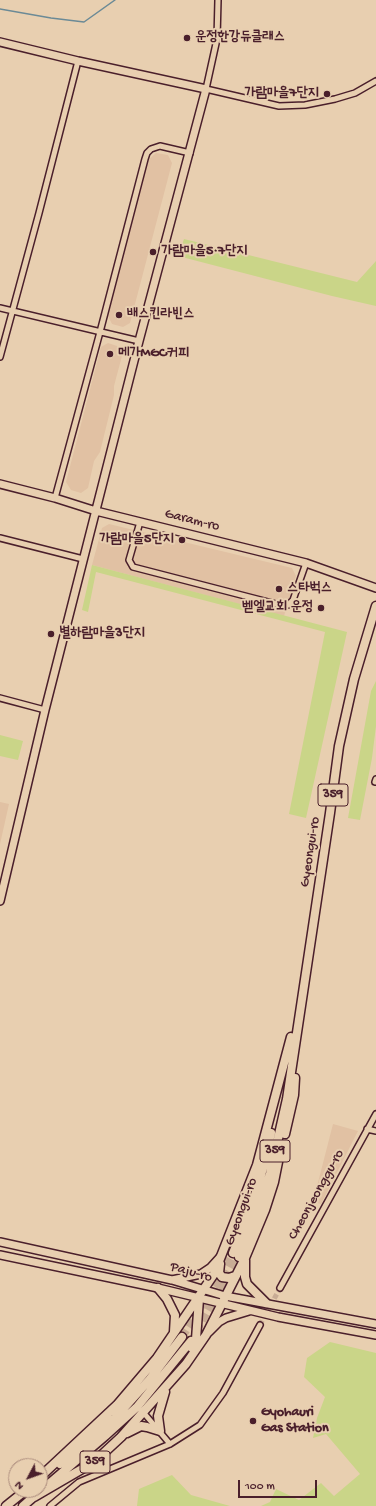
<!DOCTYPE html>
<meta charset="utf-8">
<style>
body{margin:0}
#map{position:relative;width:376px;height:1506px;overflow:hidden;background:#e8cfb0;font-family:"Gochi Hand",sans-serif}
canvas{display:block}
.north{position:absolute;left:8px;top:1458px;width:40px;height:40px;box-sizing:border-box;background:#e8cfb0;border:1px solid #a9897b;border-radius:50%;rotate:229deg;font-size:11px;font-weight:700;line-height:16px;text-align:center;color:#4a1f2b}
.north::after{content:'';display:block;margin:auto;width:14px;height:18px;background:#4a1f2b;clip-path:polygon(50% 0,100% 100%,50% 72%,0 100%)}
.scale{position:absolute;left:238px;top:1480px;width:79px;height:18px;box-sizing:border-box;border:2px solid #4a1f2b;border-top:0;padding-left:5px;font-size:12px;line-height:14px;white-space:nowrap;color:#4a1f2b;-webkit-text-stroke:3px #e8cfb0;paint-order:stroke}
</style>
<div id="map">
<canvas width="376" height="1506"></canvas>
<div class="north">N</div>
<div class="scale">100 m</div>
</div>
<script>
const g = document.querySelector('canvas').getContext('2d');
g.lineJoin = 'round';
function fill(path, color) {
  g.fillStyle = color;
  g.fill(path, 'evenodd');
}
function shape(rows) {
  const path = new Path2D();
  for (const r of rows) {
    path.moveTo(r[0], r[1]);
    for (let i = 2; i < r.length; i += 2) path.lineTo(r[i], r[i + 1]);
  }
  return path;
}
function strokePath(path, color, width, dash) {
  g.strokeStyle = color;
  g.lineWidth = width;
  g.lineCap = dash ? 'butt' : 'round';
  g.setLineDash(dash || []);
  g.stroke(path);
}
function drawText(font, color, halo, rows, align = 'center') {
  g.font = font + ' "Gochi Hand","Poor Story",sans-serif';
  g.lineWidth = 4;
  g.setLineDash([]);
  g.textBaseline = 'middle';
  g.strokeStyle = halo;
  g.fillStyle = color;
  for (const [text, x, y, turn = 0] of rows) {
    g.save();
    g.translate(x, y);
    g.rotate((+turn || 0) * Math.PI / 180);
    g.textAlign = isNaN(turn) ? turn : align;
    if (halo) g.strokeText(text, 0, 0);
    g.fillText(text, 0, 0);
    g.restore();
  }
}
fill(shape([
 [156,153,168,155,172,163,130,323,123,327,112,324,108,316,148,160],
 [108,343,120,347,123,352,114,386,114,395,100,452,94,461,88,488,81,493,71,490,66,482,101,347],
 [109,524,292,568,296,576,284,616,92,565,102,528],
 [0,802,9,804,0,844],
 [333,1124,358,1131,321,1204,313,1202]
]), '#e1c1a3');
fill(shape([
 [184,239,357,282,376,261,376,306,332,296,178,256],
 [92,565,347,632,306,818,289,814,325,632,96,572,88,612,82,610],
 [376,681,376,726,372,758,360,820,348,818,371,691],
 [0,735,23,741,18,760,0,756],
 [330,1342,376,1353,376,1506,261,1506,270,1502,276,1489,299,1500,321,1483,334,1496,360,1474,326,1434,313,1438,317,1418,325,1397,304,1377,307,1358],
 [172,1475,191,1495,230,1506,137,1506,139,1489]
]), '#cad588');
strokePath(shape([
 [0,9,51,18,84,22,115,0]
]), '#6b8a96', 1.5);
strokePath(shape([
 [260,1325,280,1288]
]), '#c8ac95', 5, [5, 2.5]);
strokePath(shape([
 [196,1331,239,1257],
 [182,1337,223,1272,233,1253]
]), '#c8ac95', 8, [8, 4]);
const street = shape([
 [218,0,217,39,206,89,279,106,305,105,335,99,355,93,376,81],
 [0,308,139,341],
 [0,357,39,213,78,61],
 [55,498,100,332,145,159,147,153,151,149,160,146,190,153],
 [140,522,129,560,133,567,280,605,288,605,293,600,306,563],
 [0,538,83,559],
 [0,698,45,710],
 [375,782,376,779],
 [367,1129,376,1131],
 [280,1288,376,1114],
 [143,1412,170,1444],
 [50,1506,79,1482,170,1444,200,1425,223,1393,260,1325]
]);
const secondary = shape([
 [0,42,78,61,206,89,139,341,45,710,0,901],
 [0,484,55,498,96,511,306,563,376,588],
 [0,1242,172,1280,225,1296,376,1324],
 [0,1255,158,1288,278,1317,376,1335],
 [172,1280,201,1274,210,1268,220,1257],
 [209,1332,219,1322,226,1318,249,1311]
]);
const primary = shape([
 [285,1134,294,1095,295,1078],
 [233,1253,251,1208,264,1165,271,1133],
 [239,1257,270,1174,287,1099,330,813,339,746,354,679,376,606],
 [245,1260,245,1277,247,1284,266,1303],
 [220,1264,219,1273,222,1277,229,1278,235,1276],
 [158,1288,167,1299,175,1315,174,1332],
 [192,1348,196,1339,199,1299],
 [127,1433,141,1426,147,1427,160,1431,158,1416,165,1392],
 [60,1464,74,1454,115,1418,150,1379,182,1337],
 [40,1477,117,1405,157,1358,214,1274,257,1165,291,1037],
 [50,1483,105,1436,137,1407,191,1341],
 [34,1497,94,1462,121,1437,186,1364,206,1335,245,1258,265,1210,274,1182,278,1162],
 [6,1506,26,1490],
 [23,1506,38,1493]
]);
strokePath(street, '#4a1f2b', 8);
strokePath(secondary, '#4a1f2b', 10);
strokePath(primary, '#4a1f2b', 11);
strokePath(street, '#e8cfb0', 5);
strokePath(secondary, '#e8cfb0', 7);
strokePath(primary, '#e8cfb0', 8);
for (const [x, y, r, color] of [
 [187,38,4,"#4a1f2b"],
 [327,94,4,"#4a1f2b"],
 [153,252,4,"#4a1f2b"],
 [119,315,4,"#4a1f2b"],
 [110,354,4,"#4a1f2b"],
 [182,540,4,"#4a1f2b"],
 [279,589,4,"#4a1f2b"],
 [321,608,4,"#4a1f2b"],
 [51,634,4,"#4a1f2b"],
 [253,1421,4,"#4a1f2b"]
]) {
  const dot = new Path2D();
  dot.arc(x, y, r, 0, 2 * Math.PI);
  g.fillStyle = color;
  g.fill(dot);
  strokePath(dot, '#e8cfb0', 1.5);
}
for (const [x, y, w] of [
 [333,795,30],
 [275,1151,30],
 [95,1462,30]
]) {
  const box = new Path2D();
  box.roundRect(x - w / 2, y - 11, w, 22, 3);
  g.fillStyle = '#e8cfb0';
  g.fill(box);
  strokePath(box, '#4a1f2b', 1);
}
drawText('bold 13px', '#4a1f2b', null, [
 ["359",333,795],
 ["359",275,1151],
 ["359",95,1462]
]);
drawText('bold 14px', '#4a1f2b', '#e8cfb0', [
 ["운정한강듀클래스",195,38],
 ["가람마을7단지",319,94,"right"],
 ["가람마을5·7단지",161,252],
 ["배스킨라빈스",127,315],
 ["메가MGC커피",118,354],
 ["가람마을5단지",174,540,"right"],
 ["스타벅스",287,589],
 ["벧엘교회 운정",313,608,"right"],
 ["별하람마을3단지",59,634],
 ["Gyohauri",261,1413],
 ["Gas Station",261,1429]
], 'left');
drawText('14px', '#4a1f2b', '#e8cfb0', [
 ["Garam-ro",192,521,14],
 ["Gyeongui-ro",311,852,-81],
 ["Cheonjeonggu-ro",317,1195,-61],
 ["Gyeongui-ro",242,1212,-70],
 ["Paju-ro",191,1273,16]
]);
</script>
